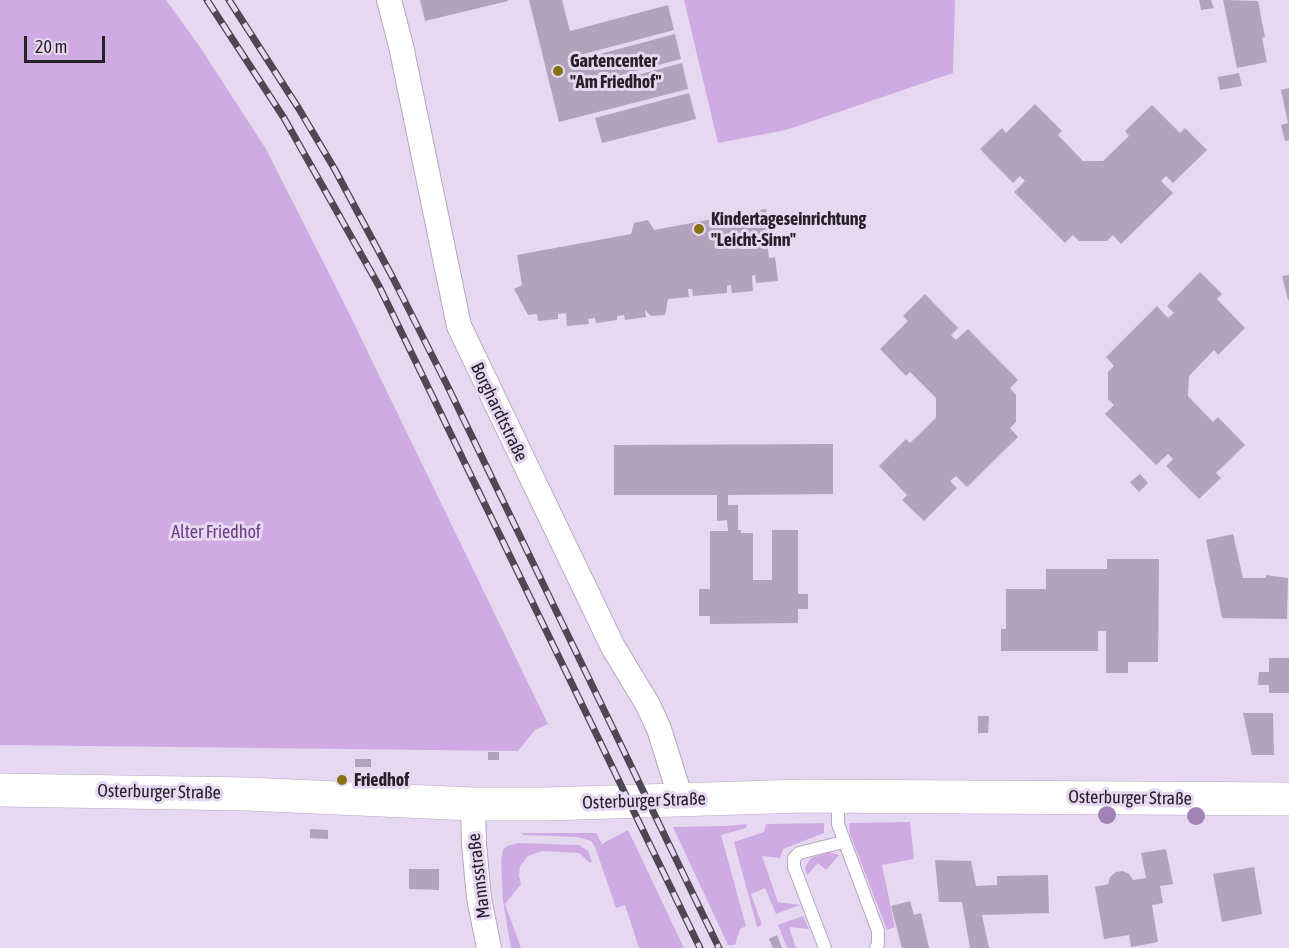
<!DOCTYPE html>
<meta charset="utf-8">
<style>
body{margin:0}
#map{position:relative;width:1289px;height:948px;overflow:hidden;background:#e7d8f1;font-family:"Asap Condensed",sans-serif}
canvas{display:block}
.scale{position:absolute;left:24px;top:36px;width:81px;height:27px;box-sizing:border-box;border:3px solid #262029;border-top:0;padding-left:8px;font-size:18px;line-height:21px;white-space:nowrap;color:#262029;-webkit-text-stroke:4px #e7d8f1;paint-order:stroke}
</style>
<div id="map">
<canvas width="1289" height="948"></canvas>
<div class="scale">20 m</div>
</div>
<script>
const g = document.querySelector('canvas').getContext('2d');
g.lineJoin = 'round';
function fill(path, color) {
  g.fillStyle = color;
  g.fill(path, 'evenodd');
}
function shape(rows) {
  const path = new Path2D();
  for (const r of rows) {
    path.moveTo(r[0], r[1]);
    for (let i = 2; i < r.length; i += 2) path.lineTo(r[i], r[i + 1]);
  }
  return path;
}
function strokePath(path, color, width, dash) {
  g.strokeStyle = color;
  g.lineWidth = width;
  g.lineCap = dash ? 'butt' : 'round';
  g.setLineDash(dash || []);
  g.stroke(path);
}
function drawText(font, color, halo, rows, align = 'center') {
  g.font = font + ' "Asap Condensed",sans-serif';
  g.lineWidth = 6;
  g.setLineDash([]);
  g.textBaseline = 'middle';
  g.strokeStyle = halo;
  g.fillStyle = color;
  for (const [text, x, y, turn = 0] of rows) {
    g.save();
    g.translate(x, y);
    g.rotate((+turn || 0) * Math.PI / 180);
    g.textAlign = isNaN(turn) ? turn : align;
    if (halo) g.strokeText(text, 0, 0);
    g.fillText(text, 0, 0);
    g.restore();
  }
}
fill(shape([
 [0,0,166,0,200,47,266,149,347,309,548,724,535,730,518,751,0,745],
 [684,0,955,0,953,73,786,130,718,143],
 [910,822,914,859,882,865,895,927,887,930,850,834,849,823],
 [824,823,824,833,783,849,780,858,762,856,778,902,800,905,776,914,765,888,751,894,762,925,757,927,734,842,764,832,766,824],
 [747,824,746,828,721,835,746,926,740,929,735,945,728,945,673,827,726,826],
 [628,830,657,891,684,948,639,948,625,905,616,908,595,847,591,841,577,837,523,835,522,833,596,833,602,844],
 [518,843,579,845,588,851,592,862,589,862,579,853,542,851,528,856,520,866,519,876,521,884,505,904,521,948,511,948,503,901,501,860,503,850,507,846],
 [829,852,839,855,826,870,818,863,807,875,805,867,811,858],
 [803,916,809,929,789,927,796,948,787,948,778,925]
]), '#ceace3');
fill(shape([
 [420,0,508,0,508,1,425,21],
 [529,0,562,0,570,31,668,5,674,30,580,55,581,59,675,34,681,59,587,84,588,88,682,63,688,89,559,122],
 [1199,0,1211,0,1214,8,1201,10],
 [1223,0,1258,1,1265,37,1262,38,1267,62,1237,68],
 [1239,73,1242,86,1220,90,1218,77],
 [1289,88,1289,140,1285,141,1281,125,1288,123,1281,90],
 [689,93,696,119,602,143,595,118],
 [1035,104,1062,131,1058,135,1083,161,1103,161,1129,136,1125,131,1152,105,1180,133,1185,128,1207,150,1173,183,1166,176,1161,181,1173,193,1121,244,1113,235,1107,241,1079,241,1073,235,1065,243,1014,192,1025,181,1020,176,1013,183,980,149,1002,128,1006,133],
 [766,209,772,240,767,241,769,258,775,257,778,281,756,283,755,275,752,276,753,291,732,293,731,285,727,286,727,293,693,296,692,289,688,289,689,297,668,299,665,315,651,316,645,310,646,317,625,320,624,315,617,316,617,320,596,323,595,318,588,319,589,324,567,326,566,313,558,314,558,319,538,321,537,314,528,315,514,289,522,285,517,255,631,234,634,223,648,220,654,230],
 [1200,272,1222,294,1217,299,1245,328,1218,355,1214,350,1189,376,1188,396,1213,422,1218,417,1245,445,1216,473,1221,478,1199,499,1166,466,1173,459,1168,454,1156,465,1105,414,1114,405,1108,399,1108,372,1114,366,1106,357,1157,306,1168,318,1174,313,1167,306],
 [1289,275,1289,300,1288,300,1282,276],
 [925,294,958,328,951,335,956,340,968,329,1018,380,1010,388,1016,395,1016,422,1010,428,1018,437,967,487,956,476,950,481,957,488,924,521,902,500,907,495,879,466,906,439,910,443,936,418,936,398,910,372,906,376,880,349,908,321,903,316],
 [833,444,833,494,728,495,728,505,738,505,738,530,741,530,741,533,753,533,753,580,772,580,772,530,798,530,798,594,808,594,808,609,798,609,798,623,710,624,710,616,699,616,699,589,710,589,710,531,728,531,727,520,717,521,717,495,614,495,614,445],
 [1140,474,1148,483,1139,492,1130,482],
 [1233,534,1243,578,1266,578,1266,575,1288,578,1287,619,1222,618,1206,540],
 [1107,559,1159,559,1158,662,1128,662,1128,673,1106,673,1106,631,1098,631,1098,651,1001,651,1001,629,1006,629,1006,589,1046,589,1046,569,1107,569],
 [1269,658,1289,658,1289,693,1269,693,1269,685,1258,685,1259,672,1269,672],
 [1243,713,1273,713,1274,755,1252,755],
 [978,716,989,716,988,733,978,733],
 [488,752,499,752,499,760,488,760],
 [355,759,371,759,371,767,355,767],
 [310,829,328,830,328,839,310,838],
 [1166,849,1173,884,1160,886,1163,903,1152,905,1158,942,1131,947,1129,935,1104,939,1095,887,1108,884,1110,877,1116,872,1123,871,1129,874,1133,880,1146,878,1141,853],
 [935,860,971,861,976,886,997,885,997,876,1048,875,1049,913,982,915,989,948,970,948,962,902,939,902],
 [1254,867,1262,914,1222,922,1213,874],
 [409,869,439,869,439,890,409,889],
 [910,901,914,915,921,913,929,948,902,948,891,906],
 [777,935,782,948,773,948,769,939]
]), '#b1a3ba');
const lane = shape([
 [838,798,838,824,878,931,878,944,876,948],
 [825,948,794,867,794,858,799,853,843,842]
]);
const street = shape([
 [389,0,401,46,459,326,613,647,648,705,659,729,681,799],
 [473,804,474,844,479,898,489,948]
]);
const secondary = shape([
 [0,790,247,794,473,804,546,804,804,796,1289,799]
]);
strokePath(lane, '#b6a7bf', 14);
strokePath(street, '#b6a7bf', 26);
strokePath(secondary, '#b6a7bf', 34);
strokePath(lane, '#fff', 12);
strokePath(street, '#fff', 24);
strokePath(secondary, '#fff', 33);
const rail = shape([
 [207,0,284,118,379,286,700,948],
 [229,0,299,109,334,168,393,278,448,387,719,948]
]);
strokePath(rail, '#4f4754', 7);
strokePath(rail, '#e7d8f1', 4.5, [14]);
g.fillStyle = '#a383b7';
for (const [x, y] of [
 [1107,815],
 [1196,816]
]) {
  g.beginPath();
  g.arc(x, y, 9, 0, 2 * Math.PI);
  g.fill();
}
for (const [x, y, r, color] of [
 [558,71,6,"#867112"],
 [699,229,6,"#867112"],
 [342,780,6,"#867112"]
]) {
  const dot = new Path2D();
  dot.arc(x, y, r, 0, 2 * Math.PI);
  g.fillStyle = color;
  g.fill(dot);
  strokePath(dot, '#e7d8f1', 2);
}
drawText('bold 18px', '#262029', '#e7d8f1', [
 ["Gartencenter",570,61],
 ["\"Am Friedhof\"",570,82],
 ["Kindertageseinrichtung",711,219],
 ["\"Leicht-Sinn\"",711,240],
 ["Friedhof",354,780]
], 'left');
drawText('18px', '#262029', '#e7d8f1', [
 ["Borghardtstraße",499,412,64],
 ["Osterburger Straße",159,792,1],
 ["Osterburger Straße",1130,798,1],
 ["Osterburger Straße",644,801,-2],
 ["Mannsstraße",479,876,-97]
]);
drawText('18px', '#6c3d87', '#e7d8f1', [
 ["Alter Friedhof",216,532]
]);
</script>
